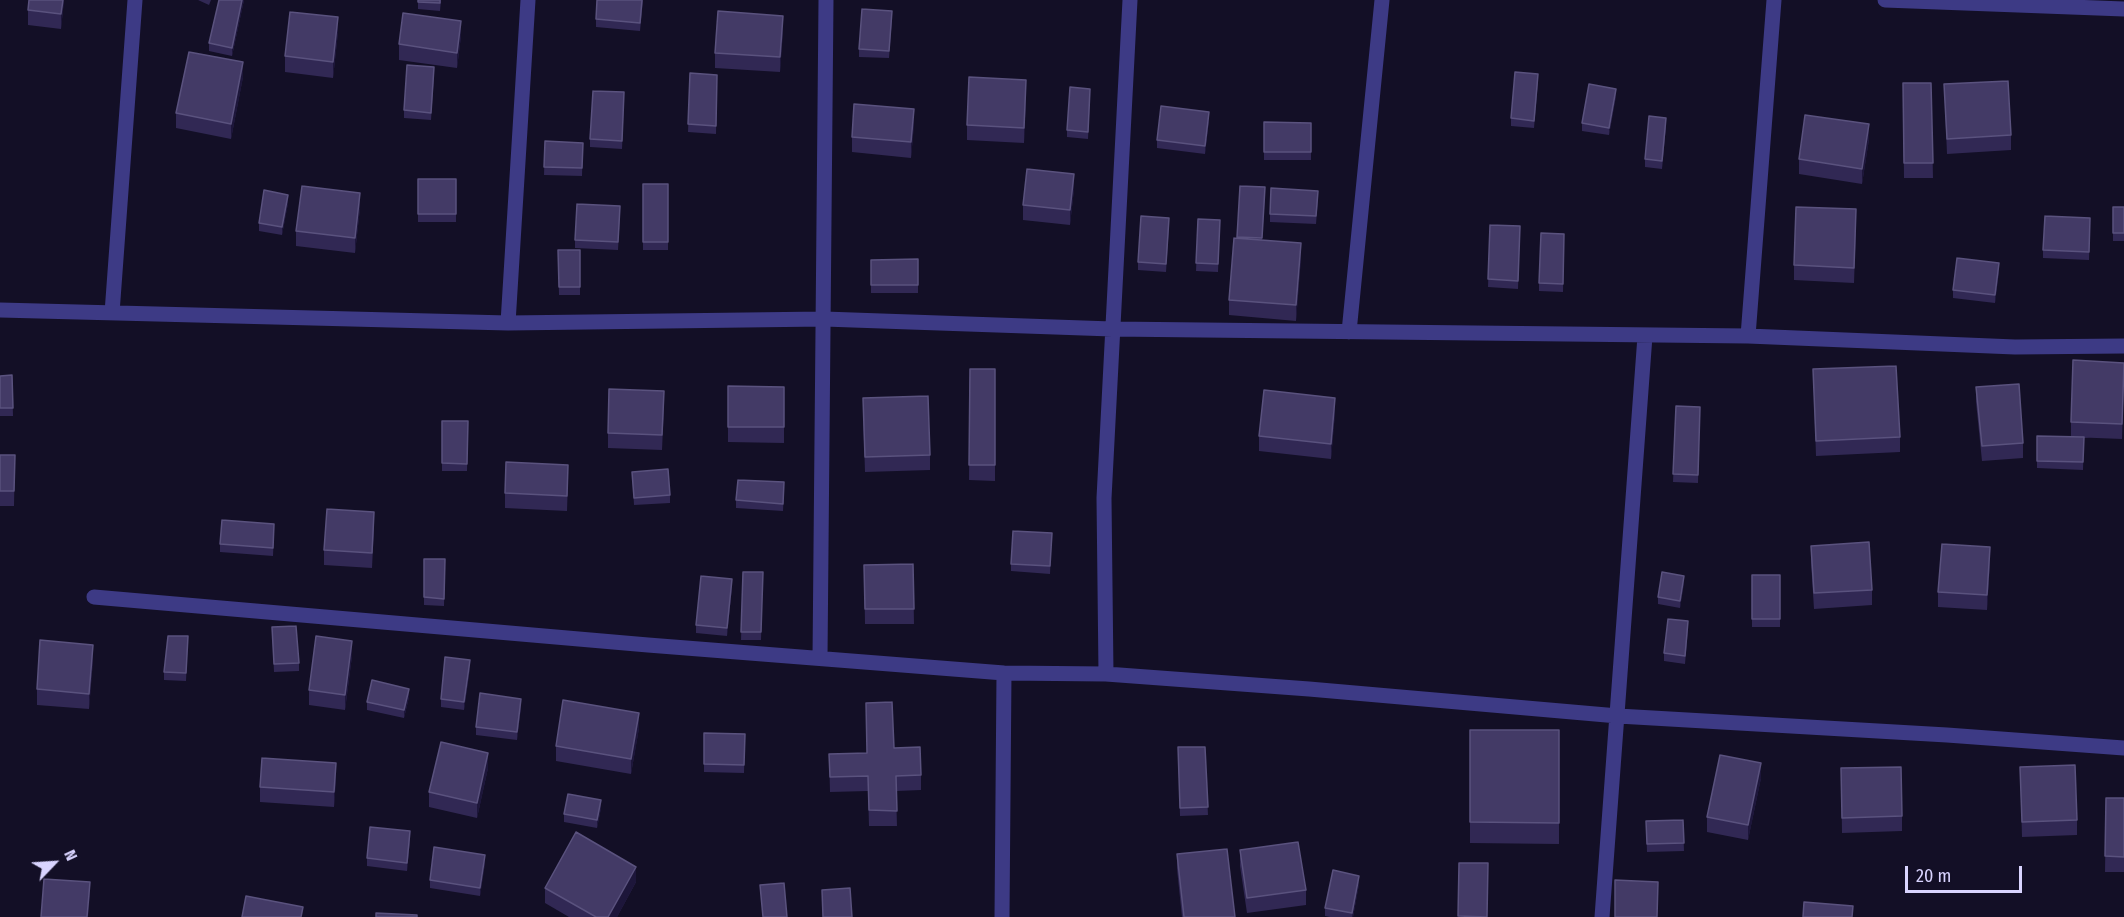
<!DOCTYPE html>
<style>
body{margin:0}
#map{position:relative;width:2124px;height:917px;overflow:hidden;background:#130f26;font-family:"Fira Sans Condensed",sans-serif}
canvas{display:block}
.north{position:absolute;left:24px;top:833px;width:60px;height:60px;-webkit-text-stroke:4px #130f26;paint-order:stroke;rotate:65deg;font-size:16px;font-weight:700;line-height:24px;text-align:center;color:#d9d4ff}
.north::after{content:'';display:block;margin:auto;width:21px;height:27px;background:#d9d4ff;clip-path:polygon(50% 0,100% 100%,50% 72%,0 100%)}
.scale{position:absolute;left:1905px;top:866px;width:117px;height:27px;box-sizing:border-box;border:3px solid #d9d4ff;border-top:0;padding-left:8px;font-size:18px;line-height:21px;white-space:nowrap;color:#d9d4ff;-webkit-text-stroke:4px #130f26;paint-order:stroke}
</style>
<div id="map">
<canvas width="2124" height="917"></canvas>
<div class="north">N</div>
<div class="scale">20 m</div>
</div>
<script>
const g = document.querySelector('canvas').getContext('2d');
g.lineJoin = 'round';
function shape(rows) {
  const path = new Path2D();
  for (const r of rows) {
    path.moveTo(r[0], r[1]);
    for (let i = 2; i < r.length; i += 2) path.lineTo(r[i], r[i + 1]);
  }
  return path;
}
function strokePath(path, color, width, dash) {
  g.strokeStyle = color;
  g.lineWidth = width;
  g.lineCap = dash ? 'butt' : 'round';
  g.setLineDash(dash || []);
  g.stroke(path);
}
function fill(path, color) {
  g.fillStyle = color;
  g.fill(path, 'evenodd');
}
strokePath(shape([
 [1885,0,2124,9],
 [0,310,508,323,824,319,1112,329,1748,336,2015,347,2124,346],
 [112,313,135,0],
 [508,323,528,0],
 [1349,332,1382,0],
 [1748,336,1774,0],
 [94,597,648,645,1004,673,1106,674,1309,689,1618,716,1947,735,2124,748],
 [820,658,826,0],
 [1106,674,1104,498,1130,0],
 [1002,917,1004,673],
 [1602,917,1645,336]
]), '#3d3a85', 15);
fill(shape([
 [64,0,61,29,28,25,28,10],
 [198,0,211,0,209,5],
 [219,0,244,0,232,56,209,51,209,43],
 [418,0,441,0,440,11,418,9],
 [643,0,640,31,596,27,596,19],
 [892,19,889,58,859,57,859,49],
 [783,31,780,72,715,68,715,53],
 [338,32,333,78,285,72,285,56],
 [461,36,457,68,399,60,399,44],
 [690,73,717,75,716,134,688,132],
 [434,75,431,120,404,118,404,110],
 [243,77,231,139,176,128,176,113],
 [1538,82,1534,128,1511,126,1511,118],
 [1903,83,1931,83,1933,178,1904,178],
 [1944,84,2011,135,2011,150,1947,154],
 [1026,95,1024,143,967,140,967,125],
 [1616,96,1609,135,1582,131,1582,123],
 [1090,97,1088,139,1067,137,1067,130],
 [624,100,622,149,590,147,590,139],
 [1209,120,1205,154,1157,148,1157,140],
 [1264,122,1311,123,1311,160,1264,160],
 [914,124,911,158,852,152,852,137],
 [1666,126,1662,169,1645,167,1645,159],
 [1869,139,1862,184,1799,174,1799,159],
 [545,141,583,143,582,176,544,175],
 [418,179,456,179,456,222,418,222],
 [643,184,668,184,668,250,643,250],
 [1240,186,1265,195,1262,240,1301,258,1296,321,1229,315,1229,300,1237,239],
 [1074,189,1070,225,1023,220,1023,205],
 [1318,199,1316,224,1270,222,1270,214],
 [288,203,282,235,259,231,259,223],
 [2113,207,2124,207,2124,241,2113,241],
 [360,208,355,253,296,246,296,231],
 [620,214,618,250,575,248,575,240],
 [2090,218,2089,260,2043,258,2043,250],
 [1198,219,1220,220,1218,272,1196,271],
 [1490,225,1520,226,1518,289,1488,287],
 [1856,225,1854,283,1794,280,1794,265],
 [1169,226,1166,272,1138,270,1138,262],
 [1564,234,1563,292,1539,291,1539,283],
 [558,250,580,250,580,295,559,295],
 [918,259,918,293,871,293,871,260],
 [1999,271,1995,303,1953,298,1953,290],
 [970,369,995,369,995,481,969,480],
 [1813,369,1900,437,1900,452,1816,456],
 [12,375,13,416,0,416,0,376],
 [2124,378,2122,439,2071,437,2071,422],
 [728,386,784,387,784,443,728,442],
 [1976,387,2023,443,2023,458,1982,461,1976,402],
 [664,406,662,450,608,448,608,433],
 [1676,406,1700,407,1698,483,1673,482],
 [863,413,930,455,930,470,865,472],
 [1335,413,1331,459,1259,451,1259,436],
 [442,421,468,421,467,471,442,471],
 [2037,436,2084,437,2083,470,2037,468],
 [0,455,15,455,14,506,0,506],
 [632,472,670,495,670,503,634,505],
 [568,480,567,511,505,508,505,493],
 [784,490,783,511,736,508,736,500],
 [374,527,372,568,324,565,324,550],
 [274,532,273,556,220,552,220,544],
 [1052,533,1050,574,1011,571,1011,564],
 [1811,546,1872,590,1872,605,1814,609,1811,562],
 [424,559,445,559,444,606,424,605],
 [1990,562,1987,610,1938,607,1938,592],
 [913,564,914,624,865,624,864,565],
 [743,572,763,572,761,640,741,640],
 [1752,575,1780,575,1780,627,1752,627],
 [1684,583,1680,608,1658,604,1658,597],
 [732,587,727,636,696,633,696,625],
 [272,627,299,663,299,671,274,672],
 [1688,629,1685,664,1664,661,1664,653],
 [188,636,186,681,164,680,164,672],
 [352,656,345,710,309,705,309,690],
 [93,660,89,709,37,705,37,689],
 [470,668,464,710,441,707,441,699],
 [409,697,404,718,367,710,367,702],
 [866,703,894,748,921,775,921,790,896,791,897,826,869,826,868,791,830,792,829,754,867,753],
 [521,707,517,740,476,735,476,727],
 [639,728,631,774,556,761,556,746],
 [1470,730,1559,730,1559,844,1470,843],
 [704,733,745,734,744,773,704,772],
 [1178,747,1205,747,1208,815,1180,816],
 [2020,767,2077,820,2077,835,2022,837],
 [488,768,477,818,429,807,429,792],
 [1841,768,1902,816,1902,831,1842,833],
 [336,778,334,807,260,802,260,787],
 [1761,778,1748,840,1707,832,1707,817],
 [2106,798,2124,798,2124,872,2105,872],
 [601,808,597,828,564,822,564,814],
 [1683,820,1684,851,1647,852,1646,821],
 [410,839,407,871,367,866,367,858],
 [1240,850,1306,890,1306,905,1247,913,1240,866],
 [1177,854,1235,917,1182,917,1177,869],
 [485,863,480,896,430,888,430,880],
 [636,882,617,917,569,917,545,903,545,888],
 [1359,884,1353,917,1330,917,1325,916,1325,908]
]), '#312854');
fill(shape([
 [63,0,64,0,61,29,61,14],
 [242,0,244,0,232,56,232,48],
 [783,16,783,31,780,72,780,57],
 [338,17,338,32,333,78,333,62],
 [461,21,461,36,457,68,457,53],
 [243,62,243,77,231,139,231,124],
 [1026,80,1026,95,1024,143,1024,128],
 [1616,89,1616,96,1609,135,1609,128],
 [914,109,914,124,911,158,911,142],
 [1209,112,1209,120,1205,154,1205,146],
 [1869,124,1869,139,1862,184,1862,169],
 [1074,174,1074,189,1070,225,1070,210],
 [360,193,360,208,355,253,355,238],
 [288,195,288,203,282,235,282,227],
 [1301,243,1301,258,1296,321,1296,305],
 [1999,263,1999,271,1995,303,1995,295],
 [1335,398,1335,413,1331,459,1331,444],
 [1990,547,1990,562,1987,610,1987,595],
 [1684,576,1684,583,1680,608,1680,601],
 [732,579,732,587,727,636,727,628],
 [352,641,352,656,345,710,345,695],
 [93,645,93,660,89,709,89,694],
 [470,660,470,668,464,710,464,702],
 [409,689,409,697,404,718,404,710],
 [521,699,521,707,517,740,517,732],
 [639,713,639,728,631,774,631,759],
 [488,753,488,768,477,818,477,803],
 [336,763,336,778,334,807,334,792],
 [1761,763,1761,778,1748,840,1748,825],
 [601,800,601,808,597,828,597,820],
 [410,831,410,839,407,871,407,863],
 [485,855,485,863,480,896,480,888],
 [636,867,636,882,617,917,608,917],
 [1359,876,1359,884,1353,917,1352,917],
 [90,882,90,897,88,917,87,917]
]), '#1d163a');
const building = shape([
 [29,0,63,0,61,14,28,10,29,0],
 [219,0,242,0,232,48,209,43,219,0],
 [418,0,440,0,440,3,418,2,418,0],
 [597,0,642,0,640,23,596,19,597,0],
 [862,9,892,11,889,51,859,49,862,9],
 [718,11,783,16,780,57,715,53,718,11],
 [290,12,338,17,333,62,285,56,290,12],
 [403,13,461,21,457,53,399,44,403,13],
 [189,52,243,62,231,124,176,113,189,52],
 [407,65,434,67,431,113,404,110,407,65],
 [1515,72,1538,74,1534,121,1511,118,1515,72],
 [690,73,717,75,716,126,688,124,690,73],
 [969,77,1026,80,1024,128,967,125,969,77],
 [2008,81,2011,135,1947,139,1944,84,2008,81],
 [1903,83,1931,83,1933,163,1904,163,1903,83],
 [1589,84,1616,89,1609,128,1582,123,1589,84],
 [1070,87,1090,89,1088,132,1067,130,1070,87],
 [593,91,624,92,622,141,590,139,593,91],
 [854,104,914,109,911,142,852,137,854,104],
 [1161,106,1209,112,1205,146,1157,140,1161,106],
 [1805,115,1869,124,1862,169,1799,159,1805,115],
 [1649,116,1666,118,1662,161,1645,159,1649,116],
 [1264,122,1311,123,1311,152,1264,152,1264,122],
 [545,141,583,143,582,168,544,167,545,141],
 [1027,169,1074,174,1070,210,1023,205,1027,169],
 [418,179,456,179,456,214,418,214,418,179],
 [643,184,668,184,668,242,643,242,643,184],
 [302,186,360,193,355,238,296,231,302,186],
 [1240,186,1265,187,1262,238,1237,237,1240,186],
 [1271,188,1318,191,1316,216,1270,214,1271,188],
 [264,190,288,195,282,227,259,223,264,190],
 [577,204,620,206,618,242,575,240,577,204],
 [1796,207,1856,209,1854,268,1794,265,1796,207],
 [2113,207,2124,207,2124,233,2113,233,2113,207],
 [1141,216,1169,218,1166,264,1138,262,1141,216],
 [2045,216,2090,218,2089,252,2043,250,2045,216],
 [1198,219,1220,220,1218,264,1196,263,1198,219],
 [1490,225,1520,226,1518,281,1488,279,1490,225],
 [1541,233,1564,234,1563,284,1539,283,1541,233],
 [1234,238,1301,243,1296,305,1229,300,1234,238],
 [558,250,580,250,580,287,559,287,558,250],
 [1957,258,1999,263,1995,295,1953,290,1957,258],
 [918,259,918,285,871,285,871,260,918,259],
 [2073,360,2124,363,2122,424,2071,422,2073,360],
 [1896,366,1900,437,1816,441,1813,369,1896,366],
 [970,369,995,369,995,465,969,465,970,369],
 [12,375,13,408,0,408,0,376,12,375],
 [2019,384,2023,443,1982,446,1976,387,2019,384],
 [728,386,784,387,784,427,728,427,728,386],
 [609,389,664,391,662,435,608,433,609,389],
 [1264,390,1335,398,1331,444,1259,436,1264,390],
 [928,396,930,455,865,457,863,398,928,396],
 [1676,406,1700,407,1698,475,1673,474,1676,406],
 [442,421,468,421,467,464,442,463,442,421],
 [2037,436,2084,437,2083,462,2037,461,2037,436],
 [0,455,15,455,14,491,0,491,0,455],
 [506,462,568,465,567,496,505,493,506,462],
 [668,469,670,495,634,498,632,472,668,469],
 [738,480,784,482,783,504,736,500,738,480],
 [327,509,374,512,372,553,324,550,327,509],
 [222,520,274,524,273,548,220,544,222,520],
 [1013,531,1052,533,1050,566,1011,564,1013,531],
 [1869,542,1872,590,1814,593,1811,546,1869,542],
 [1942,544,1990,547,1987,595,1938,592,1942,544],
 [424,559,445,559,444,599,424,597,424,559],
 [913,564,914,609,865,609,864,565,913,564],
 [743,572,763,572,761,632,741,632,743,572],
 [1662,572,1684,576,1680,601,1658,597,1662,572],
 [1752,575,1780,575,1780,619,1752,619,1752,575],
 [701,576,732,579,727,628,696,625,701,576],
 [1668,619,1688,621,1685,656,1664,653,1668,619],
 [296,626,299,663,274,664,272,627,296,626],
 [168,636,188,636,186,673,164,672,168,636],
 [316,636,352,641,345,695,309,690,316,636],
 [40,640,93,645,89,694,37,689,40,640],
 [445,657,470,660,464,702,441,699,445,657],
 [372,680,409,689,404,710,367,702,372,680],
 [480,693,521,699,517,732,476,727,480,693],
 [563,700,639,713,631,759,556,746,563,700],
 [892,702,894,748,920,747,921,775,896,776,897,811,869,810,868,776,830,777,829,754,867,753,866,703,892,702],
 [1470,730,1559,730,1559,823,1470,822,1470,730],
 [704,733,745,734,744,765,704,764,704,733],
 [441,742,488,753,477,803,429,792,441,742],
 [1178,747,1205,747,1208,807,1180,808,1178,747],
 [1720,755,1761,763,1748,825,1707,817,1720,755],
 [262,758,336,763,334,792,260,787,262,758],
 [2075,765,2077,820,2022,822,2020,767,2075,765],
 [1901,767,1902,816,1842,818,1841,768,1901,767],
 [568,794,601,800,597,820,564,814,568,794],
 [2106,798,2124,798,2124,857,2105,856,2106,798],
 [1683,820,1684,843,1647,844,1646,821,1683,820],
 [370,827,410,831,407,863,367,858,370,827],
 [576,832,636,867,608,917,596,917,545,888,576,832],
 [1298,842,1306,890,1247,898,1240,850,1298,842],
 [434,847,485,855,480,888,430,880,434,847],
 [1227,849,1235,917,1184,917,1177,854,1227,849],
 [1459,863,1488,863,1487,917,1458,916,1459,863],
 [1333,870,1359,876,1352,913,1325,908,1333,870],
 [44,879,90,882,87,917,41,917,44,879],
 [1615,880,1658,882,1657,917,1615,917,1615,880],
 [784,883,787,917,763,917,760,885,784,883],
 [850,888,852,917,823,917,822,890,850,888],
 [246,896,303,907,301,917,242,917,246,896],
 [1804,902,1853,906,1852,917,1803,917,1804,902],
 [376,913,417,915,417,917,376,917,376,913]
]);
fill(building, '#433a66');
strokePath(building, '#5a527e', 1.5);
</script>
